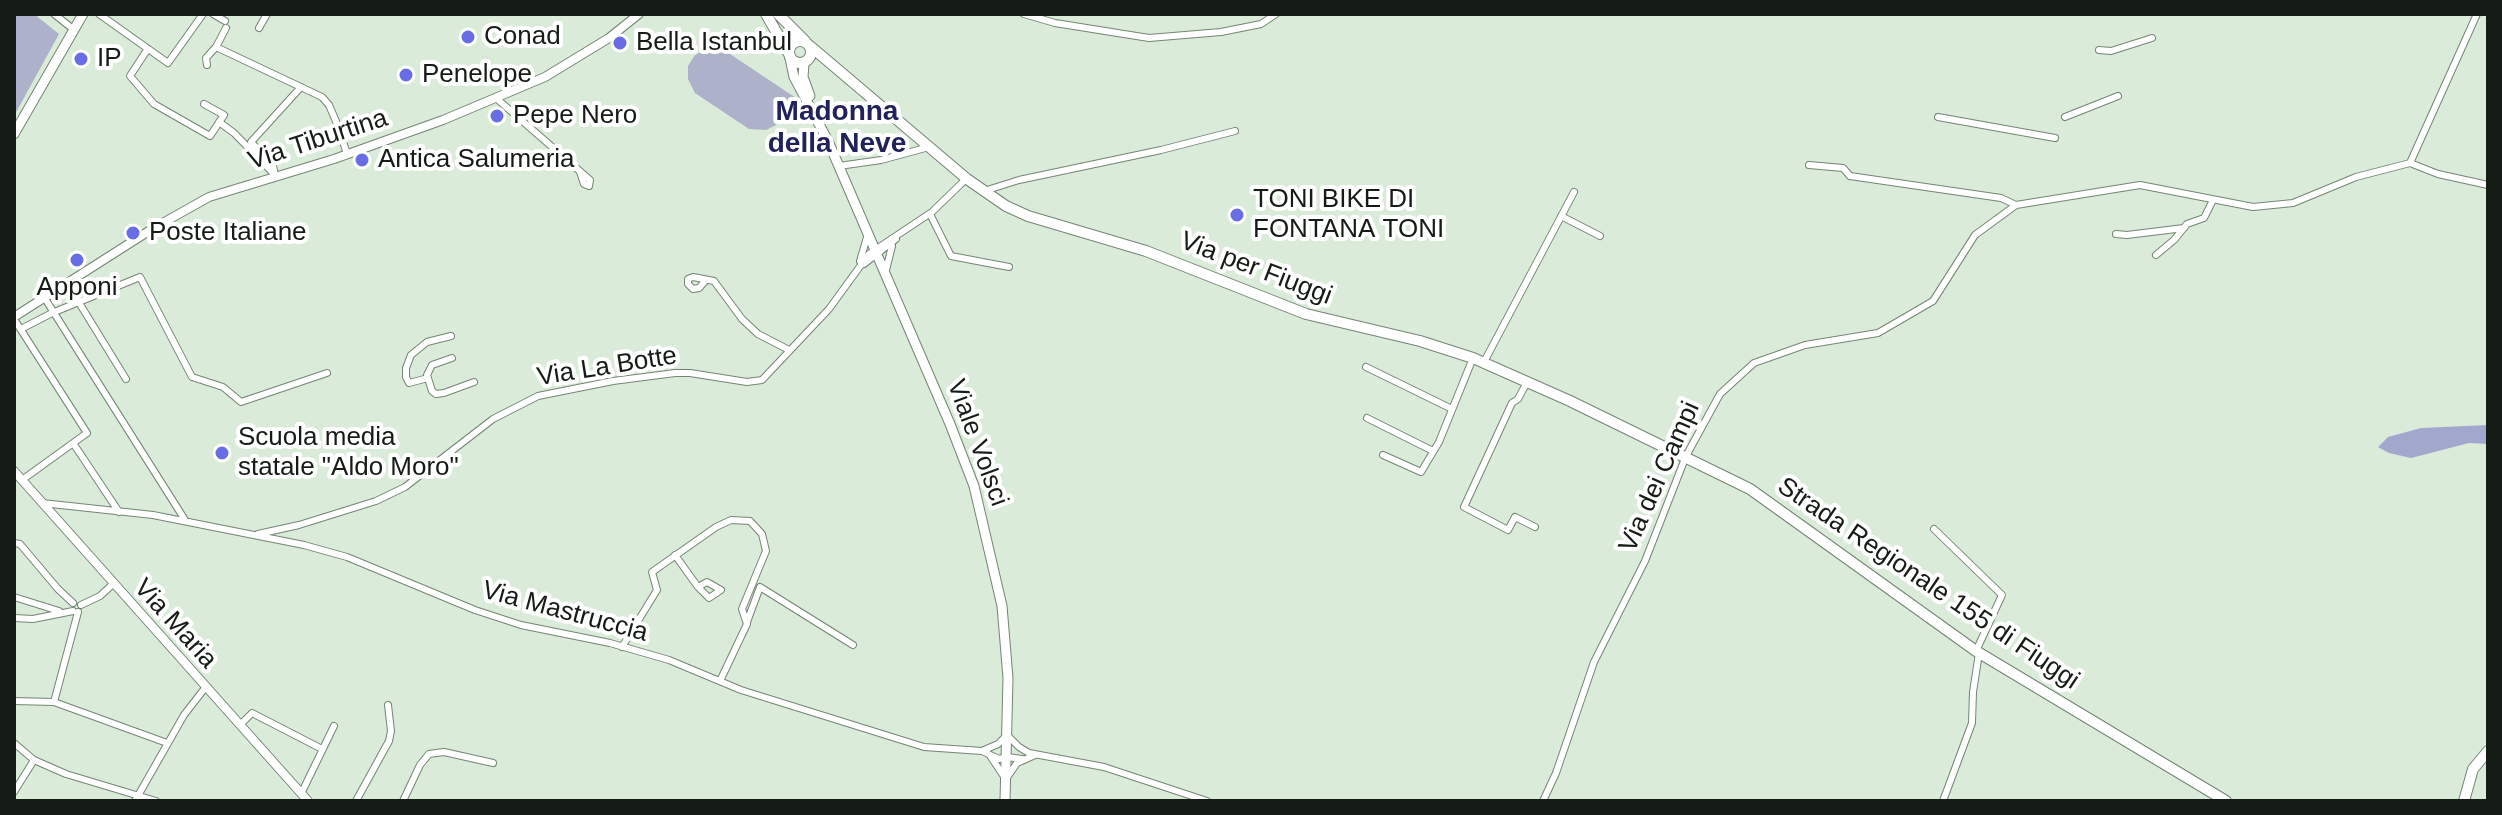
<!DOCTYPE html>
<style>
body{margin:0}
#map{position:relative;width:2502px;height:815px;overflow:hidden;background:#daebd9;font-family:Arial,sans-serif}
canvas{display:block}
.frame{position:absolute;inset:0;border:16px solid #151b15;pointer-events:none}
</style>
<div id="map">
<canvas width="2502" height="815"></canvas>
<div class="frame"></div>
</div>
<script>
const g = document.querySelector('canvas').getContext('2d');
g.lineJoin = 'round';
function fill(path, color) {
  g.fillStyle = color;
  g.fill(path, 'evenodd');
}
function shape(rows) {
  const path = new Path2D();
  for (const r of rows) {
    if (r.length === 3) {
      path.moveTo(r[0] + r[2], r[1]);
      path.arc(r[0], r[1], r[2], 0, 2 * Math.PI);
      continue;
    }
    path.moveTo(r[0], r[1]);
    for (let i = 2; i < r.length; i += 2) path.lineTo(r[i], r[i + 1]);
  }
  return path;
}
function strokePath(path, color, width, dash) {
  g.strokeStyle = color;
  g.lineWidth = width;
  g.lineCap = dash ? 'butt' : 'round';
  g.setLineDash(dash || []);
  g.stroke(path);
}
function drawText(font, color, halo, rows, align = 'center') {
  g.font = font + ' Arial,sans-serif';
  g.lineWidth = 8;
  g.setLineDash([]);
  g.textBaseline = 'middle';
  g.strokeStyle = halo;
  g.fillStyle = color;
  for (const [text, x, y, turn = 0] of rows) {
    g.save();
    g.translate(x, y);
    g.rotate((+turn || 0) * Math.PI / 180);
    g.textAlign = isNaN(turn) ? turn : align;
    if (halo) g.strokeText(text, 0, 0);
    g.fillText(text, 0, 0);
    g.restore();
  }
}
fill(shape([
 [14,14,34,14,59,34,14,116],
 [709,40,796,98,792,103,785,100,784,114,776,125,766,130,749,129,695,93,688,79,688,66,695,55,709,48,706,46]
]), '#adb1c9');
fill(shape([
 [2488,425,2488,444,2469,443,2411,458,2389,453,2378,447,2388,437,2421,428]
]), '#a2a8cd');
const minor = shape([
 [54,14,73,29],
 [99,14,168,63,203,14],
 [213,14,225,21],
 [1024,14,1055,23,1149,38,1221,32,1261,24,1276,14],
 [226,28,216,47,322,97,329,105,338,126,347,154],
 [259,28,267,14],
 [147,50,130,76,154,104,210,136,224,115,204,104],
 [2099,50,2111,51,2152,38],
 [207,65,206,58,216,47],
 [496,98,590,180,589,186,584,184,580,172],
 [1938,117,2055,138],
 [2065,117,2118,96],
 [219,122,234,133,273,173],
 [2410,163,2477,14],
 [2410,163,2438,174,2488,185],
 [1809,165,1843,168,1850,176,2001,198,2016,205],
 [839,166,881,160,929,147],
 [275,175,273,166,251,142,301,87],
 [984,191,1019,180,1161,150,1235,131],
 [930,214,951,256,1009,267],
 [1561,216,1600,236],
 [2116,234,2127,235,2184,228],
 [2156,255,2174,240,2187,224,2204,218,2213,200],
 [860,261,867,237],
 [864,264,896,239],
 [886,270,892,246],
 [706,280,699,288,693,289,688,284,688,279,693,277,714,281,742,319,758,334,789,350],
 [44,297,185,520],
 [78,301,126,379],
 [14,319,87,433,22,480],
 [21,329,52,313,140,277,192,377,223,387,241,402,327,373],
 [452,358,432,365,427,375,432,391,436,394,444,393,474,382],
 [1484,362,1574,192],
 [1366,367,1452,409],
 [428,378,409,383,406,377,406,368,411,355,427,342,451,336],
 [1527,382,1518,399,1512,403,1464,507,1508,530,1515,517,1535,527],
 [1367,418,1433,451],
 [73,443,119,512],
 [1383,455,1421,472,1439,442,1473,358],
 [42,503,153,515,304,545,347,557,475,610,521,625,610,643,669,660,741,690,924,747,982,751,998,744,1007,735,1019,747,1029,753,1104,767,1207,801],
 [1934,529,2002,595,1976,651],
 [258,534,299,525,376,501,405,487,493,419,538,396,613,381,675,373,690,373,747,382,762,380,829,309,869,254,932,212,966,179],
 [14,543,20,544,58,589,73,603],
 [675,555,698,587,707,582,721,590,709,598,698,587],
 [14,597,59,611],
 [81,605,100,596,113,584],
 [14,618,33,619,73,611],
 [747,622,760,587,853,645],
 [622,647,657,590,652,572,716,527,731,520,750,521,762,534,766,551,742,609,747,624,720,681],
 [14,701,54,702,167,743],
 [54,702,78,612],
 [240,725,252,713,322,749],
 [14,743,34,760,66,774,156,801],
 [982,751,999,759,1007,757,1022,759],
 [991,757,1005,778],
 [1008,776,1017,763,1035,755],
 [14,792,34,760],
 [301,794,334,726],
 [135,801,184,715,205,688],
 [356,801,389,741,391,731,388,705],
 [403,801,420,765,429,754,444,752,493,763],
 [1543,801,1556,773,1594,662,1645,561,1686,456,1720,394,1754,363,1805,345,1878,333,1933,301,1975,235,2016,205,2140,185,2253,207,2293,203,2356,177,2410,163],
 [1943,801,1972,723,1973,692,1979,653]
]);
const tertiary = shape([
 [14,317,152,229,209,197,334,159,443,120,545,77,609,38,639,14],
 [14,471,308,801]
]);
const secondary = shape([
 [790,58,794,77,828,141,950,424,974,486,1002,606,1008,678,1005,801],
 [804,63,803,77,810,96],
 [14,134,83,14]
]);
const primary = shape([
 [766,14,789,54],
 [778,14,805,41],
 [800,52,11],
 [810,46,967,179,1006,206,1028,216,1146,251,1306,314,1420,341,1473,358,1570,401,1750,489,1976,651,2226,801]
]);
const trunk = shape([
 [2464,801,2473,769,2488,751]
]);
strokePath(minor, '#758575', 8);
strokePath(tertiary, '#758575', 10);
strokePath(secondary, '#758575', 11);
strokePath(primary, '#758575', 12);
strokePath(trunk, '#758575', 12);
strokePath(minor, '#fff', 6);
strokePath(tertiary, '#fff', 8);
strokePath(secondary, '#fff', 9);
strokePath(primary, '#fff', 10);
strokePath(trunk, '#fff', 10);
for (const [x, y, r, color] of [
 [468,37,8,"#686de6"],
 [620,43,8,"#686de6"],
 [81,59,8,"#686de6"],
 [406,75,8,"#686de6"],
 [497,116,8,"#686de6"],
 [362,160,8,"#686de6"],
 [1237,215,8,"#686de6"],
 [133,233,8,"#686de6"],
 [77,260,8,"#686de6"],
 [222,453,8,"#686de6"]
]) {
  const dot = new Path2D();
  dot.arc(x, y, r, 0, 2 * Math.PI);
  g.fillStyle = color;
  g.fill(dot);
  strokePath(dot, '#fff', 3);
}
drawText('26px', '#151b15', '#fff', [
 ["Conad",484,37],
 ["Bella Istanbul",636,43],
 ["IP",97,59],
 ["Penelope",422,75],
 ["Pepe Nero",513,116],
 ["Antica Salumeria",378,160],
 ["TONI BIKE DI",1253,200],
 ["FONTANA TONI",1253,230],
 ["Poste Italiane",149,233],
 ["Apponi",77,288,"center"],
 ["Scuola media",238,438],
 ["statale \"Aldo Moro\"",238,468]
], 'left');
drawText('26px', '#151b15', '#fff', [
 ["Via Tiburtina",318,140,-18],
 ["Via per Fiuggi",1256,269,21],
 ["Via La Botte",607,367,-9],
 ["Viale Volsci",977,443,70],
 ["Via dei Campi",1660,477,-66],
 ["Strada Regionale 155 di Fiuggi",1928,584,34],
 ["Via Mastruccia",565,612,15],
 ["Via Maria",175,624,48]
]);
drawText('bold 28px', '#22225b', '#fff', [
 ["Madonna",837,112],
 ["della Neve",837,144]
]);
</script>
